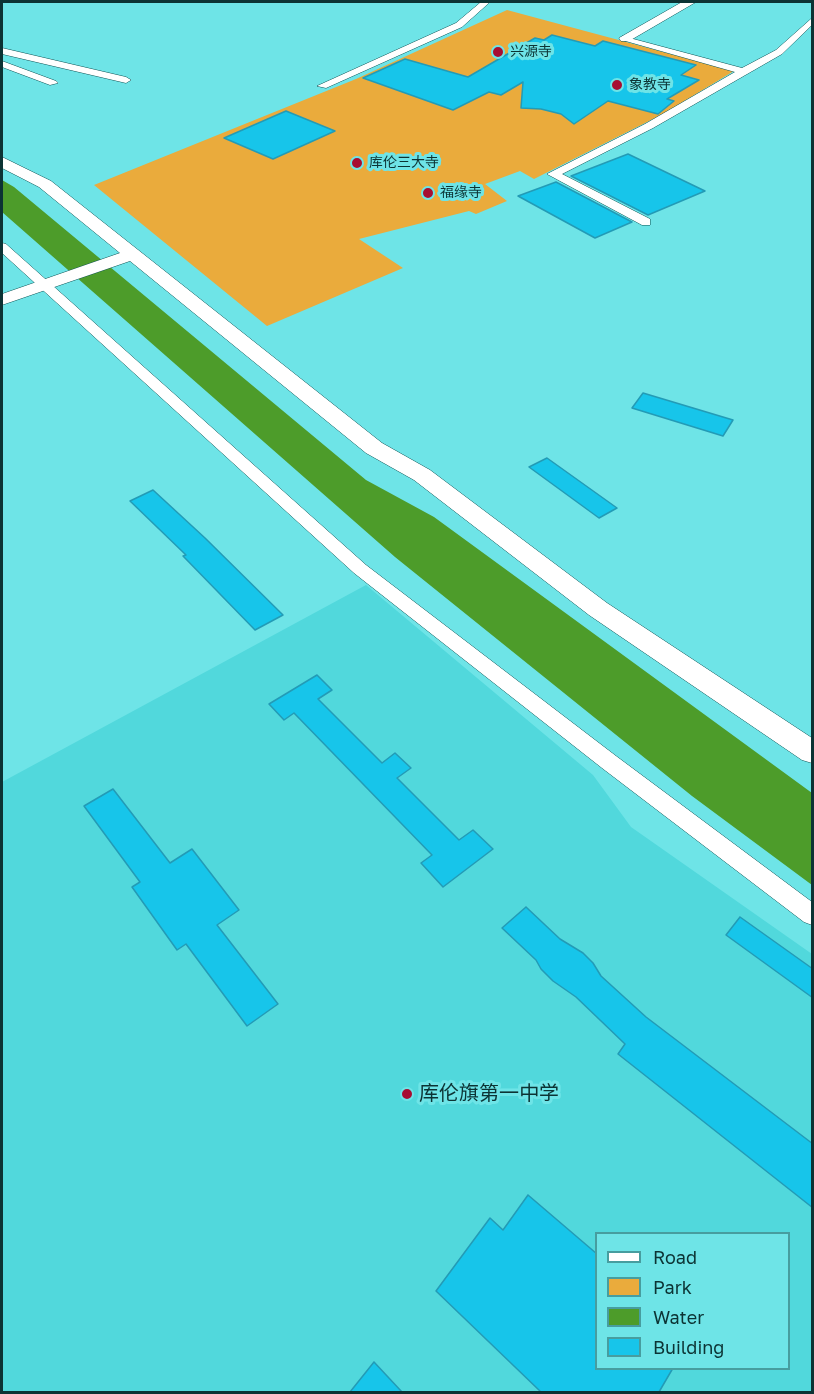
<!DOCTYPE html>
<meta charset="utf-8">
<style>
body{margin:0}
#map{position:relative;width:814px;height:1394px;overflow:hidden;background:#6ee4e7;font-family:"Golos Text",sans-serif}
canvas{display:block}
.frame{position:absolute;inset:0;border:3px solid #0c3334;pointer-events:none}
.legend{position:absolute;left:595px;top:1232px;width:195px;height:138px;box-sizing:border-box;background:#6ee4e7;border:2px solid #479d9f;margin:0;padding:8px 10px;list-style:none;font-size:18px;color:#0c3334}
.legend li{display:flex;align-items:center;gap:12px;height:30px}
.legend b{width:30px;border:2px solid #479d9f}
</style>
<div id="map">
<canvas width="814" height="1394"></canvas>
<div class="frame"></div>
<ul class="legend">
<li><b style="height:8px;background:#fff"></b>Road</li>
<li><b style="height:16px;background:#eaab3c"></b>Park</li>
<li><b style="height:16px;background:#4d9c2a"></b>Water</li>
<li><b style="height:16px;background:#17c5ea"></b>Building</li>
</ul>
</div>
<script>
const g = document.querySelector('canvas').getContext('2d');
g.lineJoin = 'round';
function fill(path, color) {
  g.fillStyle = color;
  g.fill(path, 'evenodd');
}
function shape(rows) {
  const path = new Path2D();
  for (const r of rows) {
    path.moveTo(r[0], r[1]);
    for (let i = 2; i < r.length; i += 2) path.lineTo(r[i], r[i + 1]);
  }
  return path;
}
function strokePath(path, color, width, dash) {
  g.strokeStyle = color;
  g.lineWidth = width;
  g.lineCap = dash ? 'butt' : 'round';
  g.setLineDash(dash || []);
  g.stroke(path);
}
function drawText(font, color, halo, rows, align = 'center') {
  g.font = font + ' "Golos Text","Noto Sans SC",sans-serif';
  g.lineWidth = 6;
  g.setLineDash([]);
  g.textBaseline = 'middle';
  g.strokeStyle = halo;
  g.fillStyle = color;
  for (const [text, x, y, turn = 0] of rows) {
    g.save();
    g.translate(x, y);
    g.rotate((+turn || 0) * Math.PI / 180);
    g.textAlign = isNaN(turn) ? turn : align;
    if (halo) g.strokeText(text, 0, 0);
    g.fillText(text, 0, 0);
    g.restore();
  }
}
fill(shape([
 [366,585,593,775,631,827,812,954,812,1392,2,1392,2,782],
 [596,1234,788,1234,788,1368,596,1368]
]), '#51d8dc');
fill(shape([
 [507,10,734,71,663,114,534,179,520,171,485,184,507,201,476,214,469,211,359,239,403,268,267,326,94,185,356,79]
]), '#eaab3c');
fill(shape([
 [2,180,14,187,366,480,434,517,812,793,812,885,692,796,395,557,2,212]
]), '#4d9c2a');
const building = shape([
 [552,35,595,46,603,41,696,65,681,75,699,80,667,99,674,101,658,114,608,101,574,124,561,114,541,109,521,108,523,82,501,95,489,92,453,110,363,78,405,59,468,77,535,38,544,40,552,35],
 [286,111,335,131,273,159,224,138,286,111],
 [628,154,705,191,648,215,571,176,628,154],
 [556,182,632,222,595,238,518,196,556,182],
 [643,393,733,420,723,436,632,408,643,393],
 [547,458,617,508,599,518,529,467,547,458],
 [153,490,205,538,283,615,255,630,183,556,186,555,130,501,153,490],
 [317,675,332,690,318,699,382,763,395,753,411,768,397,778,459,840,473,830,493,849,443,887,421,863,432,855,294,713,284,720,269,704,317,675],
 [113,789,170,863,192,849,239,910,217,925,278,1004,247,1026,186,944,177,950,132,887,140,882,84,806,113,789],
 [526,907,560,939,583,953,593,963,601,976,646,1017,813,1144,813,1208,618,1054,625,1044,576,997,553,981,541,969,536,960,502,928,526,907],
 [740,917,813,969,813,998,726,935,740,917],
 [528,1195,597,1254,597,1368,673,1368,659,1392,541,1392,436,1291,490,1218,503,1230,528,1195],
 [374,1362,402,1392,350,1392,374,1362]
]);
fill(building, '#17c5ea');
strokePath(building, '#239bb6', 1.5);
const street = shape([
 [481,2,490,2,462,27,326,88,317,86,456,23,481,2],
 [812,18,812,25,782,54,653,128,562,174,650,219,650,225,642,225,547,174,645,124,735,72,622,40,622,36,742,68,776,50,812,18],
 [2,48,126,77,131,80,126,83,2,54,2,48],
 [2,61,56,81,58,83,50,85,2,67,2,61],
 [2,243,6,244,366,565,616,756,812,902,812,925,804,922,602,768,354,573,2,253,2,243]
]);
const secondary = shape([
 [682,2,696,2,629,41,621,41,619,38,682,2],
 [2,157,51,181,382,443,430,470,607,603,812,738,812,763,802,760,589,615,414,480,366,453,130,261,2,305,2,294,120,253,39,187,2,168,2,157]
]);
strokePath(street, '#0e5355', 1);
strokePath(secondary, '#0e5355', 1);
fill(street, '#fff');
fill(secondary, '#fff');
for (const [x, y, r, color] of [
 [498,52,6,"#a70d31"],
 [617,85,6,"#a70d31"],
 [357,163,6,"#a70d31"],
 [428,193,6,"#a70d31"],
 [407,1094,6,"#a70d31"]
]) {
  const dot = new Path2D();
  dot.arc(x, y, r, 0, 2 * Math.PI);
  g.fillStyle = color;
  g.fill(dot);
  strokePath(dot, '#6ee4e7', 2);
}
drawText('14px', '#0c3334', '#6ee4e7', [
 ["兴源寺",510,52],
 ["象教寺",629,85],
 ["库伦三大寺",369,163],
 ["福缘寺",440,193]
], 'left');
drawText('20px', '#0c3334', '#6ee4e7', [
 ["库伦旗第一中学",419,1094]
], 'left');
</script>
